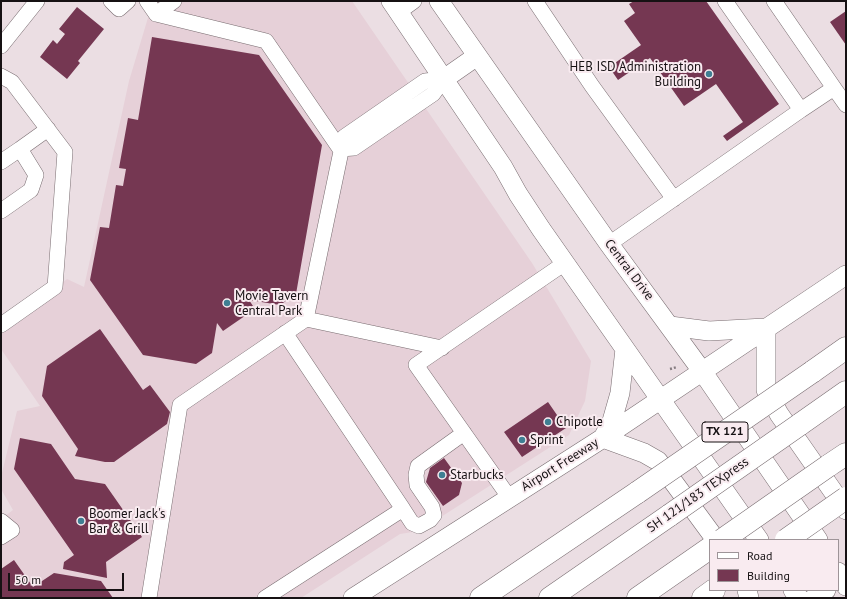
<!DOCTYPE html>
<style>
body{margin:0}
#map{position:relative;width:847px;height:599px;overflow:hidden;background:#ebdee3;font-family:"PT Sans",sans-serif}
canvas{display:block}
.frame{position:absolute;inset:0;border:2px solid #161113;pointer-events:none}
.legend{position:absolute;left:709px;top:539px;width:130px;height:52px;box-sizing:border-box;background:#f9ebf0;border:1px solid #9e9498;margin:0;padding:5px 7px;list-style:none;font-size:12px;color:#161113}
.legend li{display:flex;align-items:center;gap:8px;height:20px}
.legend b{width:20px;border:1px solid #9e9498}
.scale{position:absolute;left:8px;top:573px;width:116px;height:18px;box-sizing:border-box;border:2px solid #161113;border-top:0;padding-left:5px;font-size:12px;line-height:14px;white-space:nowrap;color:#161113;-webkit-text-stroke:3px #f9ebf0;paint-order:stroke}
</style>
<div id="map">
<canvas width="847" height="599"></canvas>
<div class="frame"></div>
<ul class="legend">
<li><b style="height:5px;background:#fff"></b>Road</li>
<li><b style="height:11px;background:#753752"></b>Building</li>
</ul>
<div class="scale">50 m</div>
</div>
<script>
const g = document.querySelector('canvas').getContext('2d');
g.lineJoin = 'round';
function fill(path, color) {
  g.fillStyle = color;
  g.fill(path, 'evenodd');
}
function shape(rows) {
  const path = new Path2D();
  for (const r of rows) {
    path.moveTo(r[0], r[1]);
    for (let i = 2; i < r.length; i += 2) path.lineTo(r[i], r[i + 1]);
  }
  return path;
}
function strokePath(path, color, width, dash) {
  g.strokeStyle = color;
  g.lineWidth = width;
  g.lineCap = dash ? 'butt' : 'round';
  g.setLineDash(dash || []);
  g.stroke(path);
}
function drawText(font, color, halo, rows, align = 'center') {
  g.font = font + ' "PT Sans",sans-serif';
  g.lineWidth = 4;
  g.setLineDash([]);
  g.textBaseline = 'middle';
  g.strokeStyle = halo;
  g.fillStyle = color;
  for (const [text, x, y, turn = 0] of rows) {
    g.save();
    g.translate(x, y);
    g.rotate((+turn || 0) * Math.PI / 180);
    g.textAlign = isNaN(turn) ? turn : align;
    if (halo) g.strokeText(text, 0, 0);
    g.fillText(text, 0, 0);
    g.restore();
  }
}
fill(shape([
 [153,1,352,1,532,263,591,361,585,401,569,435,419,531,400,534,301,598,1,598,1,519,13,510,1,489,1,477,17,411,40,406,1,349,1,334,67,279,84,287,129,81]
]), '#e6d0d8');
fill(shape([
 [634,1,706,1,779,104,727,141,723,136,743,122,716,84,684,106,650,58,618,80,609,67,641,45,624,21,635,13,629,4],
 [77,7,104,29,78,61,80,63,67,79,40,57,53,40,57,44,65,34,59,29],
 [846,11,846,45,830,22],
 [152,37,259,55,322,145,296,294,280,305,249,300,255,309,223,331,217,323,212,353,196,364,143,355,90,280,100,227,109,228,116,185,123,186,126,169,119,168,128,118,138,120],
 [100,329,143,390,150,385,170,412,167,424,114,462,105,462,75,456,78,449,42,396,47,366],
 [548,402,566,428,522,457,504,432],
 [20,438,51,444,75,479,105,484,142,537,106,562,107,578,63,569,64,562,74,555,14,469],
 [444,458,462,483,459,495,443,506,426,482,430,468],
 [14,560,33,587,54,573,101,581,113,598,1,598,1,569]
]), '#753752');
const minor = shape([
 [111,1,119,9,128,1],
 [147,1,156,14,266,41,340,149],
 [535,1,592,86,674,199],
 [725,1,801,110,834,88,774,1],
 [399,12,414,1],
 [156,14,174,1],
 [1,46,37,1],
 [1,76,12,82,65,152,55,287,1,325],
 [834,88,846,105],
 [20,149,48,129],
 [340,149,354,148,433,94,444,79],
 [1,162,20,149,36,175,31,190,1,211],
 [609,244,801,110],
 [306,319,442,348],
 [509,497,416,365,565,263],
 [403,509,412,523,419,526,430,520,434,515,432,507,417,485,416,475,418,466,464,433],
 [1,521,12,530,1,537],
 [149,598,180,405,306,319,344,137,425,81,444,79],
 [265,598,403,509,285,333]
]);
const major = shape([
 [391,1,503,167,518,194,541,229,759,540],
 [439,1,609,244,702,371,818,540],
 [444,79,477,56],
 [670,326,709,331,765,328],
 [766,328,766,390,779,414,846,510],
 [625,349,620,393,612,421,603,438,644,453,658,461,716,540],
 [838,572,846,586],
 [747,590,749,598],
 [793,590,799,598],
 [353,598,603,438,846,275],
 [814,598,826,590]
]);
const highway = shape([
 [812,372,846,348],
 [799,425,846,392],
 [828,466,846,454],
 [481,598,638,492],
 [550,598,670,515],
 [638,598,710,548],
 [703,598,714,590]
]);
strokePath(minor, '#796d71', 16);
strokePath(major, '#796d71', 20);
strokePath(highway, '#796d71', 23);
strokePath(shape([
 [670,369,677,367]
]), '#857c80', 2.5, [2, 2]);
strokePath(minor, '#fff', 15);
strokePath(major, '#fff', 19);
strokePath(highway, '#fff', 22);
const highwayBridge = shape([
 [638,492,812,372],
 [670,515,799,425],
 [722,540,828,466],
 [786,540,846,498]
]);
strokePath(highwayBridge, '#796d71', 23, []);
strokePath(highwayBridge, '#fff', 22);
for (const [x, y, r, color] of [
 [709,74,4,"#3f7f93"],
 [227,303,4,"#3f7f93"],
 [548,422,4,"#3f7f93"],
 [522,440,4,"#3f7f93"],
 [442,475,4,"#3f7f93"],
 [81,521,4,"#3f7f93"]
]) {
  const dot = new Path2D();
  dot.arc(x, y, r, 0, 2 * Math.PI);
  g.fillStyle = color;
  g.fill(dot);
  strokePath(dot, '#f9ebf0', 1.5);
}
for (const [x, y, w] of [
 [725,432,46]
]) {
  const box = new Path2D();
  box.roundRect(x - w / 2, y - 10, w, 20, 3);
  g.fillStyle = '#f9ebf0';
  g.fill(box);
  strokePath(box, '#161113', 1);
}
drawText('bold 12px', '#161113', null, [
 ["TX 121",725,432]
]);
drawText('13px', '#161113', '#f9ebf0', [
 ["HEB ISD Administration",701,67,"right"],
 ["Building",701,82,"right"],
 ["Movie Tavern",235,296],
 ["Central Park",235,311],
 ["Chipotle",556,422],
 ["Sprint",530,440],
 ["Starbucks",450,475],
 ["Boomer Jack's",89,514],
 ["Bar & Grill",89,529]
], 'left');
drawText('13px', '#161113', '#f9ebf0', [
 ["Central Drive",629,270,53],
 ["Airport Freeway",560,465,-32],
 ["SH 121/183 TEXpress",698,495,-35]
]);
</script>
